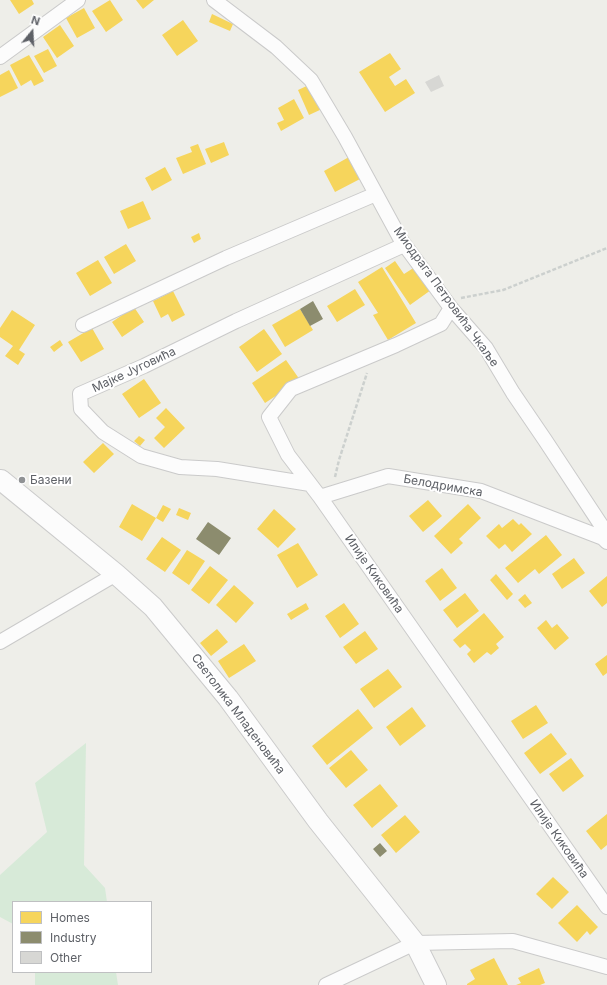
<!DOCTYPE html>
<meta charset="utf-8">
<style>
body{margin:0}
#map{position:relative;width:607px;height:985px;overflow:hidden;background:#eeeee9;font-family:Inter,sans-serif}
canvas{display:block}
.legend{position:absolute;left:12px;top:901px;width:140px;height:72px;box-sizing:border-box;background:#fff;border:1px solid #bfc0c2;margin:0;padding:5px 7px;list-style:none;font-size:12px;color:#5e6167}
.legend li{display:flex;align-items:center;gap:8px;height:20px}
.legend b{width:20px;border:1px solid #bfc0c2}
.north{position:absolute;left:12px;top:12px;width:40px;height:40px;-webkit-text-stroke:3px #fff;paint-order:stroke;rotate:18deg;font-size:11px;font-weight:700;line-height:16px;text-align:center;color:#5e6167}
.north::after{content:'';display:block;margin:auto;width:14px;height:18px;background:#5e6167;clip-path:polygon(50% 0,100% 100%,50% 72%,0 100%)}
</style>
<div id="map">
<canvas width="607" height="985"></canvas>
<ul class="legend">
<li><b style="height:11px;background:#f6d55c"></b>Homes</li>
<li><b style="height:11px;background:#8c8c6e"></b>Industry</li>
<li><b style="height:11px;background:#d7d7d4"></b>Other</li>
</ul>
<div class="north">N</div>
</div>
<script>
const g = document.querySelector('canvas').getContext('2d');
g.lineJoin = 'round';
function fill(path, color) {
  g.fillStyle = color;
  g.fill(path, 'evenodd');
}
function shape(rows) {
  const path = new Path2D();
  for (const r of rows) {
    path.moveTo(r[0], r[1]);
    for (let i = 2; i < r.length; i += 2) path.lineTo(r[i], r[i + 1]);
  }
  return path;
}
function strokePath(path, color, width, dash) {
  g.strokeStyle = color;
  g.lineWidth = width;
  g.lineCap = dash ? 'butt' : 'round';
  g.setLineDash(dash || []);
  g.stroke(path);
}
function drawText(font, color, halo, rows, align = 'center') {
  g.font = font + ' Inter,sans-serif';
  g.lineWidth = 4;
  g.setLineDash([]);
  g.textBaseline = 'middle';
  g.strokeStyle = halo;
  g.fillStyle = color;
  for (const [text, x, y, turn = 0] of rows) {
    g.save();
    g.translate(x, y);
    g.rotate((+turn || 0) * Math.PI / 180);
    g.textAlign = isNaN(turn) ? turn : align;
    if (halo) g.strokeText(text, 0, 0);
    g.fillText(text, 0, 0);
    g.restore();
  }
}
fill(shape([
 [86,743,84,865,105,888,107,902,13,902,13,924,0,917,0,875,47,832,35,783],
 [35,972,116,972,118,985,35,985]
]), '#d7ead8');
fill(shape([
 [10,0,32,0,34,4,19,14],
 [110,0,123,20,106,32,92,11],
 [136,0,154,0,143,9],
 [84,8,95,28,77,38,66,18],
 [212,14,233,24,230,31,209,22],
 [183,20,198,41,177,56,162,35],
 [60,25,74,46,57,58,43,37],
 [48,49,57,66,44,73,34,56],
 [390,53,401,69,389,77,395,86,406,79,415,93,385,112,359,72],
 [29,55,44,81,34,86,31,80,21,86,10,65],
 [9,70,18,88,0,97,0,75],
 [311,84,322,109,309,115,298,90],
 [294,99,304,118,281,131,277,123,284,120,278,108],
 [224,142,229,155,211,163,205,149],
 [198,144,206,164,183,174,176,158,192,152,190,147],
 [349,157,360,179,335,192,324,171],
 [165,167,172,180,152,191,145,178],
 [143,201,151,219,128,229,120,211],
 [199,233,201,239,194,243,191,237],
 [126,244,136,261,114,274,104,257],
 [98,260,112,283,90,296,76,273],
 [395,261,404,274,415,267,431,290,410,305,385,268],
 [382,267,416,323,388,340,373,315,378,313,358,282],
 [355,289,365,305,337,322,327,306],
 [173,291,185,315,172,322,168,314,161,318,153,301],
 [134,307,144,322,122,337,112,322],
 [300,309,313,330,285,347,272,325],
 [12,310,35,325,19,350,25,354,18,365,5,356,13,346,0,337,0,328],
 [92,328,104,349,81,362,68,342],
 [264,329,282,354,257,372,239,347],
 [60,340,63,345,54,352,50,347],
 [286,360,300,380,265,403,252,383],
 [144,379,161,403,139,418,122,394],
 [166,408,185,428,164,448,154,438,165,427,156,418],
 [139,436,145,440,140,446,134,441],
 [103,443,114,454,94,473,83,462],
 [428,500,442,516,423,532,409,516],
 [132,504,156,518,163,505,171,509,163,522,156,518,142,541,119,527],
 [468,504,481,518,459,539,463,543,451,554,434,536],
 [179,508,191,513,188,520,176,515],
 [274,509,296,529,278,548,257,529],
 [513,519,519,525,521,523,532,534,512,552,505,544,499,549,486,536,499,524,502,528],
 [546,535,562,555,539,574,535,569,518,583,505,568],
 [162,537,181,550,165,572,146,559],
 [298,543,318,575,297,588,277,555],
 [187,550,205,561,189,585,172,573],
 [574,558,585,573,562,589,552,574],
 [210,566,228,580,209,604,191,590],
 [442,568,457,588,440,601,425,581],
 [496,574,513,594,507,600,490,580],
 [607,576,607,603,602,607,589,591],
 [234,585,254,603,236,623,216,605],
 [465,593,479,611,457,628,443,610],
 [525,594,532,603,525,608,518,600],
 [306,603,309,609,291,620,287,614],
 [344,603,359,624,340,638,325,616],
 [484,613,504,637,496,644,499,648,491,655,487,652,474,663,467,654,471,650,465,644,460,648,453,640],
 [546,620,552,628,557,624,569,638,555,650,537,628],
 [217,629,228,642,211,656,200,643],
 [365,631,378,649,356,664,343,647],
 [244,644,256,661,229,678,218,661],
 [607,655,607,673,603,676,595,664],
 [388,669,402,687,374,708,360,689],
 [536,705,548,723,523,739,511,721],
 [412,707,426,726,400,746,386,727],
 [358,709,373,728,327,765,312,746],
 [551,733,567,754,540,774,524,753],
 [351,750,368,770,346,788,329,768],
 [571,758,584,776,563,792,549,774],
 [380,784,398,806,372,828,353,805],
 [607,814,607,845,601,850,586,831],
 [405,815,420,832,396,853,381,835],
 [553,877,569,892,552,909,536,894],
 [577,905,598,927,590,935,587,931,577,942,558,923],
 [494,958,508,985,467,985,467,984,475,979,470,970],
 [539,968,545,983,540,985,516,985,521,983,518,978]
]), '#f6d55c');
fill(shape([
 [313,301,323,319,310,326,300,309],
 [208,522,231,538,219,555,196,539],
 [380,843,387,851,380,857,373,849]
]), '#8c8c6e');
fill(shape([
 [439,75,444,86,431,92,425,82]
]), '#d7d7d4');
const street = shape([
 [214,0,276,47,311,80,345,137,401,240,451,308,486,348,513,393,545,440,607,534],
 [0,57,78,0],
 [451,308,441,324,396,345,291,389,269,417,288,455,320,497,607,907],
 [83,325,226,258,376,194],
 [310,484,217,469,180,467,141,456,103,432,81,409,80,394,144,366,236,321,404,245],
 [320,497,388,476,481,491,603,538,607,542],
 [0,642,116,574],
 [326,985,415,943,513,941,607,967]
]);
const secondary = shape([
 [0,480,1,480,116,574,153,607,228,698,318,821,415,943,436,985]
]);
strokePath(street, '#cacaca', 16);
strokePath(secondary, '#cbcbcb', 22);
strokePath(shape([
 [461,298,503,290,607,248],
 [335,477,339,460,367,373]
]), '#ccd0ce', 2.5, [4, 2]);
strokePath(street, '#fcfcfc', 14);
strokePath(secondary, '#fcfcfc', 20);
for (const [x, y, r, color] of [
 [22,480,4,"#909294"]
]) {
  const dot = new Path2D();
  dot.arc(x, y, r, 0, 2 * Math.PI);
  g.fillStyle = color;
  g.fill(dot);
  strokePath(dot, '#fff', 1.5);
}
drawText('12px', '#5e6167', '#fff', [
 ["Миодрага Петровића Чкаље",446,297,54],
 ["Мајке Југовића",134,370,-25],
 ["Белодримска",443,486,10],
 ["Илије Киковића",374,574,55],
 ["Светолика Младеновића",238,714,53],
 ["Илије Киковића",559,839,55]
]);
drawText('12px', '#5e6167', '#fff', [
 ["Базени",30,480]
], 'left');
</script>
